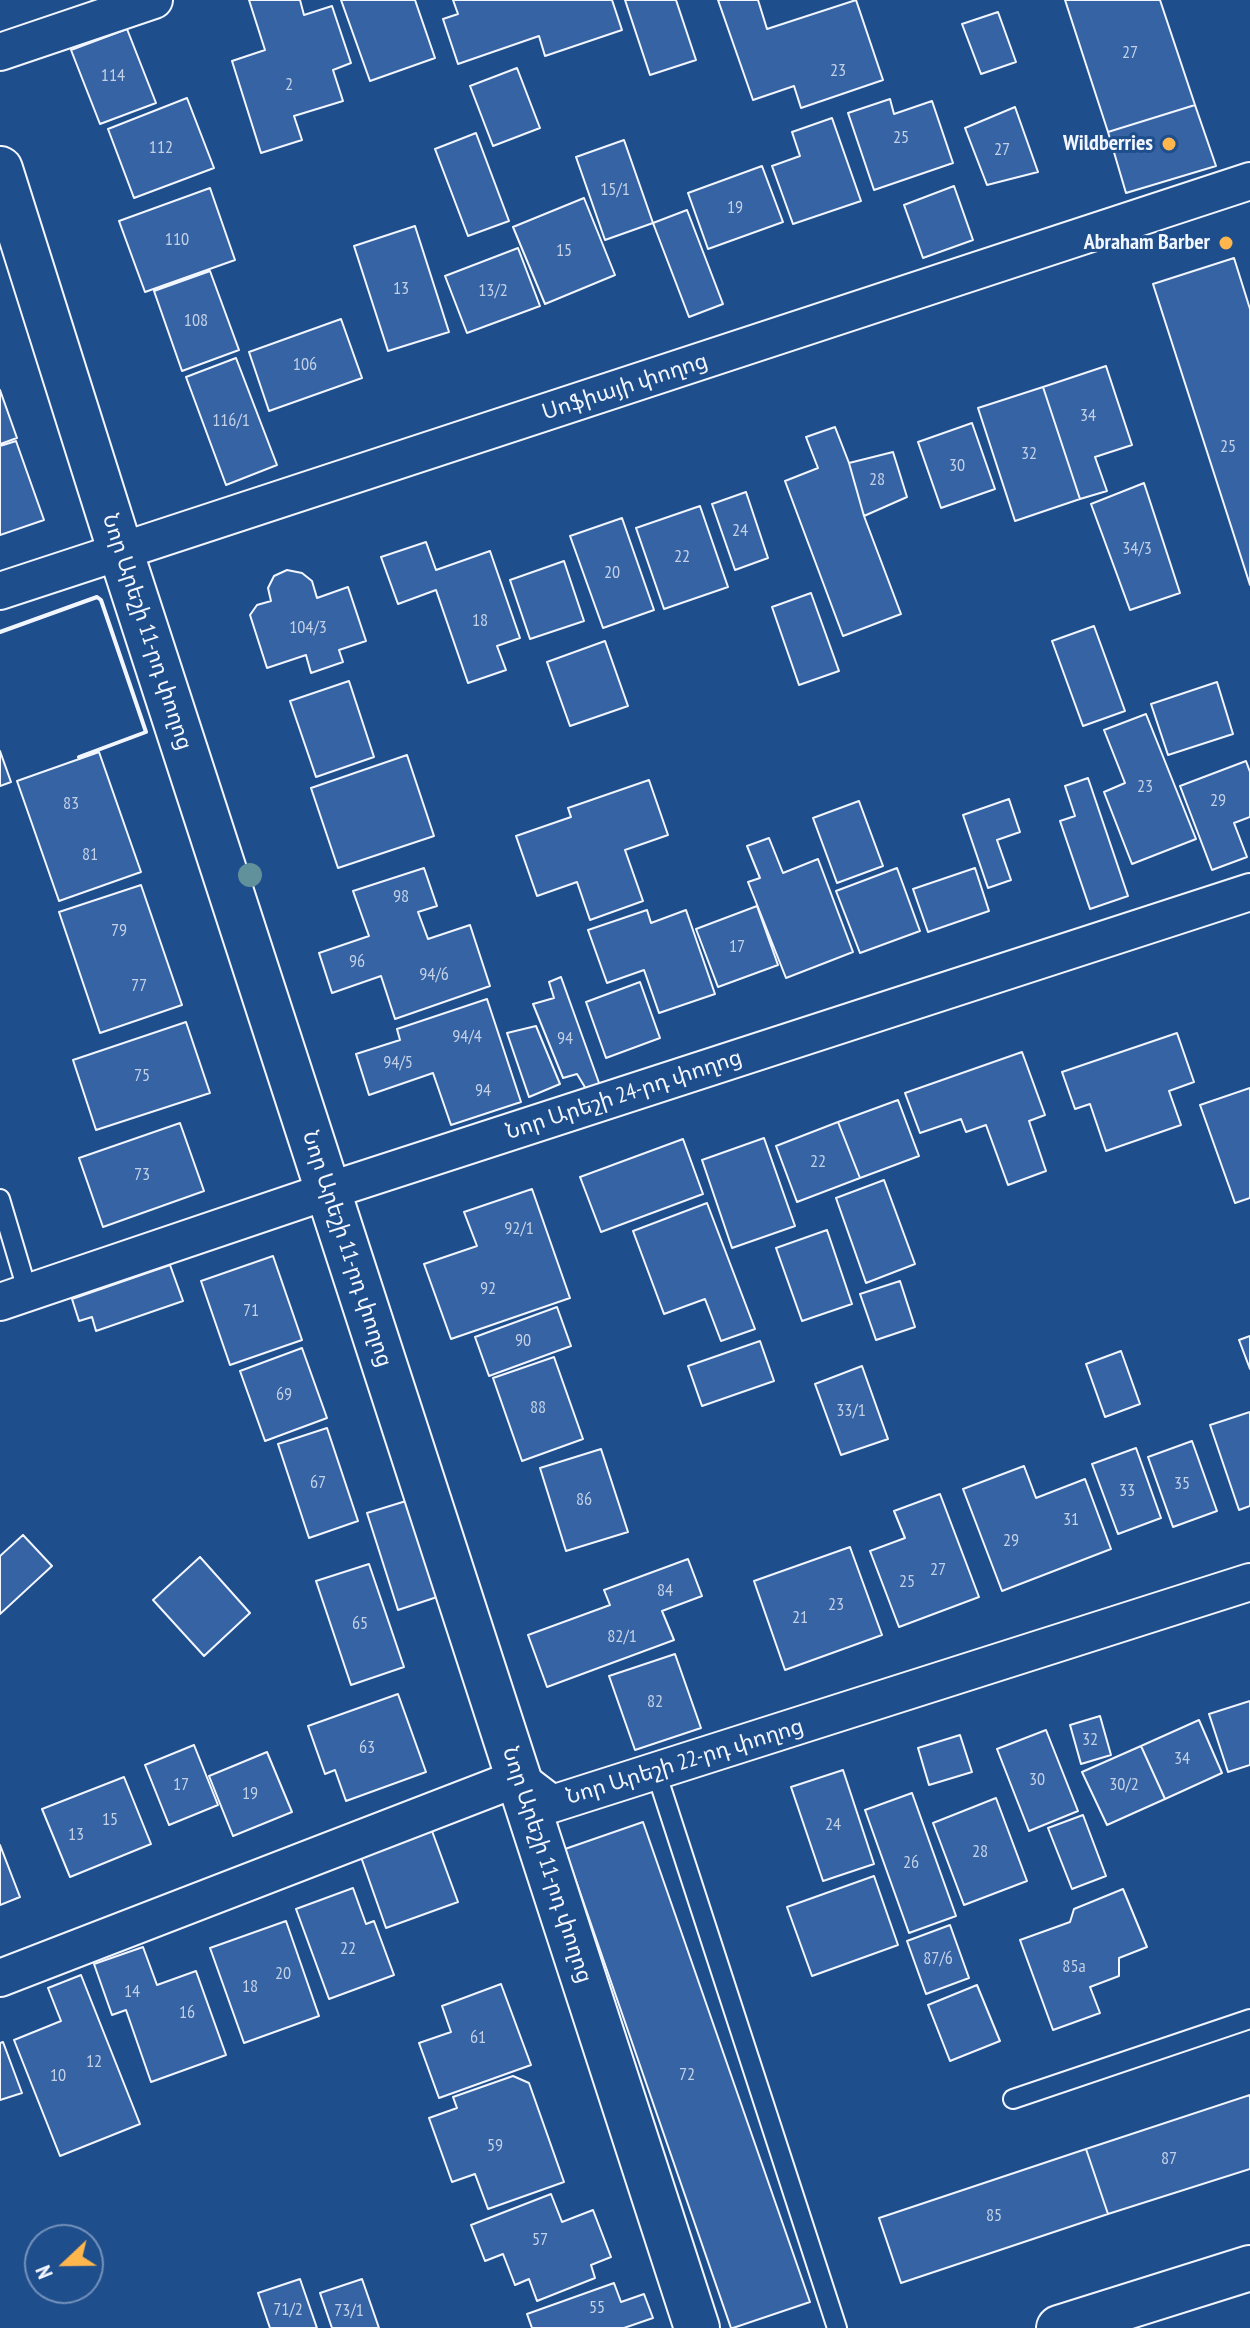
<!DOCTYPE html>
<meta charset="utf-8">
<style>
body{margin:0}
#map{position:relative;width:1250px;height:2328px;overflow:hidden;background:#1f4e8c;font-family:"PT Sans Narrow",sans-serif}
canvas{display:block}
.north{position:absolute;left:24px;top:2224px;width:80px;height:80px;box-sizing:border-box;background:#1f4e8c;border:2px solid #7391ba;border-radius:50%;rotate:248deg;font-size:22px;font-weight:700;line-height:32px;text-align:center;color:#f2f6ff}
.north::after{content:'';display:block;margin:auto;width:28px;height:36px;background:#ffb74d;clip-path:polygon(50% 0,100% 100%,50% 72%,0 100%)}
</style>
<div id="map">
<canvas width="1250" height="2328"></canvas>
<div class="north">N</div>
</div>
<script>
const g = document.querySelector('canvas').getContext('2d');
g.lineJoin = 'round';
function fill(path, color) {
  g.fillStyle = color;
  g.fill(path, 'evenodd');
}
function shape(rows) {
  const path = new Path2D();
  for (const r of rows) {
    path.moveTo(r[0], r[1]);
    for (let i = 2; i < r.length; i += 2) path.lineTo(r[i], r[i + 1]);
  }
  return path;
}
function strokePath(path, color, width, dash) {
  g.strokeStyle = color;
  g.lineWidth = width;
  g.lineCap = dash ? 'butt' : 'round';
  g.setLineDash(dash || []);
  g.stroke(path);
}
function drawText(font, color, halo, rows, align = 'center') {
  g.font = font + ' "PT Sans Narrow","Noto Sans Armenian",sans-serif';
  g.lineWidth = 6;
  g.setLineDash([]);
  g.textBaseline = 'middle';
  g.strokeStyle = halo;
  g.fillStyle = color;
  for (const [text, x, y, turn = 0] of rows) {
    g.save();
    g.translate(x, y);
    g.rotate((+turn || 0) * Math.PI / 180);
    g.textAlign = isNaN(turn) ? turn : align;
    if (halo) g.strokeText(text, 0, 0);
    g.fillText(text, 0, 0);
    g.restore();
  }
}
const building = shape([
 [249,0,300,0,304,15,332,6,351,63,333,70,343,101,294,116,302,140,261,153,232,61,265,50,249,0],
 [341,0,415,0,435,58,370,81,341,0],
 [453,0,612,0,622,30,545,56,539,36,458,64,443,19,458,14,453,0],
 [625,0,676,0,696,60,650,75,625,0],
 [718,0,758,0,767,29,856,0,883,80,801,108,794,86,753,100,718,0],
 [1065,0,1160,0,1195,105,1108,132,1065,0],
 [998,12,1016,62,981,74,962,24,998,12],
 [127,29,156,103,100,124,71,50,127,29],
 [517,68,540,128,493,146,470,86,517,68],
 [187,98,214,168,134,198,108,129,187,98],
 [890,99,894,114,932,101,953,163,874,190,848,113,890,99],
 [1195,105,1216,166,1126,193,1108,132,1195,105],
 [1015,107,1038,172,987,185,965,128,1015,107],
 [832,118,861,201,793,224,772,166,800,156,792,132,832,118],
 [476,133,509,221,468,236,435,149,476,133],
 [624,140,653,223,605,240,576,157,624,140],
 [762,166,783,222,708,249,688,193,762,166],
 [954,186,973,240,923,258,904,205,954,186],
 [210,188,235,260,145,292,119,221,210,188],
 [584,198,615,275,545,304,513,227,584,198],
 [687,210,723,304,689,317,653,223,687,210],
 [415,226,449,332,388,351,354,246,415,226],
 [518,248,540,306,467,333,445,276,518,248],
 [1234,258,1250,309,1250,585,1153,284,1234,258],
 [210,271,239,350,182,371,154,291,210,271],
 [341,319,362,378,269,411,249,352,341,319],
 [236,358,277,465,226,485,186,377,236,358],
 [1106,366,1132,445,1095,457,1107,491,1080,499,1043,387,1106,366],
 [1043,387,1080,499,1015,521,978,408,1043,387],
 [0,390,17,438,0,444,0,390],
 [972,423,995,489,941,508,918,442,972,423],
 [835,427,849,463,864,516,901,614,843,636,785,481,818,468,806,437,835,427],
 [16,441,44,520,0,535,0,446,16,441],
 [893,452,907,497,864,516,849,463,893,452],
 [1144,483,1180,593,1130,610,1091,504,1144,483],
 [746,492,768,558,735,570,712,504,746,492],
 [700,506,728,587,664,609,636,528,700,506],
 [622,518,654,610,603,628,570,536,622,518],
 [426,542,436,570,490,551,520,638,497,646,506,670,468,683,436,590,398,604,381,557,426,542],
 [564,561,584,621,530,639,510,580,564,561],
 [287,570,302,573,312,581,317,598,348,587,366,641,339,650,343,662,311,673,306,655,267,668,250,615,257,605,271,601,268,588,274,576,287,570],
 [811,593,839,671,799,685,772,607,811,593],
 [1094,626,1125,711,1083,726,1052,641,1094,626],
 [605,641,628,706,570,726,547,662,605,641],
 [349,681,374,757,316,777,290,701,349,681],
 [1217,682,1233,734,1168,755,1151,704,1217,682],
 [1146,714,1196,839,1132,864,1104,792,1125,783,1104,730,1146,714],
 [0,751,11,782,0,786,0,751],
 [99,752,141,872,59,901,17,781,99,752],
 [407,755,434,836,338,868,311,788,407,755],
 [1246,761,1250,772,1250,817,1234,823,1247,857,1212,870,1180,786,1246,761],
 [1088,778,1128,896,1090,909,1060,821,1075,816,1065,786,1088,778],
 [649,780,668,835,625,850,643,901,590,920,577,882,537,896,516,836,571,817,568,808,649,780],
 [1009,799,1020,832,997,840,1011,880,988,888,963,815,1009,799],
 [859,801,883,866,837,883,813,818,859,801],
 [769,838,783,873,818,859,853,952,786,978,748,882,760,878,747,846,769,838],
 [424,868,437,906,418,912,428,939,470,925,490,986,395,1019,381,976,332,993,319,953,369,936,353,891,424,868],
 [897,868,920,931,860,953,836,891,897,868],
 [975,868,989,911,928,932,913,889,975,868],
 [141,885,182,1005,100,1033,59,912,141,885],
 [757,906,778,965,718,987,696,929,757,906],
 [647,910,651,923,686,910,715,994,659,1013,644,970,607,983,588,930,647,910],
 [561,977,603,1094,592,1099,577,1074,563,1078,533,1004,554,998,549,982,561,977],
 [640,982,660,1038,606,1058,586,1002,640,982],
 [487,999,521,1102,451,1125,433,1073,369,1095,356,1054,400,1040,397,1029,487,999],
 [186,1022,210,1093,96,1130,73,1060,186,1022],
 [536,1026,560,1084,529,1097,507,1033,536,1026],
 [1177,1033,1194,1082,1169,1091,1181,1125,1106,1151,1090,1104,1075,1109,1062,1072,1177,1033],
 [1022,1052,1045,1115,1029,1121,1046,1171,1008,1185,986,1125,966,1132,961,1119,920,1133,905,1093,1022,1052],
 [1250,1088,1250,1198,1235,1203,1200,1105,1250,1088],
 [898,1100,919,1156,860,1178,838,1122,898,1100],
 [838,1122,860,1178,797,1202,776,1146,838,1122],
 [180,1123,204,1191,103,1227,79,1158,180,1123],
 [764,1138,795,1226,732,1248,702,1160,764,1138],
 [683,1139,703,1194,601,1232,580,1177,683,1139],
 [884,1180,915,1264,866,1283,836,1198,884,1180],
 [532,1189,570,1298,451,1339,424,1264,477,1246,464,1212,532,1189],
 [707,1203,755,1329,721,1341,705,1299,664,1314,633,1231,707,1203],
 [827,1230,852,1304,802,1321,776,1248,827,1230],
 [273,1256,302,1340,230,1365,201,1281,273,1256],
 [170,1265,183,1301,96,1331,92,1317,79,1321,72,1299,170,1265],
 [900,1281,915,1327,876,1340,860,1294,900,1281],
 [557,1307,571,1346,489,1376,475,1337,557,1307],
 [1250,1336,1250,1369,1239,1340,1250,1336],
 [760,1341,774,1381,702,1406,688,1366,760,1341],
 [302,1348,327,1418,265,1441,240,1371,302,1348],
 [1121,1351,1140,1404,1105,1417,1086,1364,1121,1351],
 [554,1357,583,1439,522,1461,493,1378,554,1357],
 [862,1366,888,1439,841,1455,815,1384,862,1366],
 [1250,1412,1250,1506,1239,1510,1210,1425,1250,1412],
 [327,1428,358,1521,309,1538,278,1444,327,1428],
 [1192,1441,1217,1511,1173,1527,1148,1457,1192,1441],
 [1136,1448,1161,1518,1118,1534,1092,1464,1136,1448],
 [601,1449,628,1532,566,1551,540,1468,601,1449],
 [1024,1466,1036,1498,1085,1479,1111,1549,1002,1591,963,1489,1024,1466],
 [940,1494,979,1597,899,1627,870,1551,905,1538,894,1511,940,1494],
 [406,1501,437,1597,398,1610,367,1513,406,1501],
 [23,1535,52,1566,0,1614,0,1556,23,1535],
 [850,1547,882,1635,785,1670,754,1581,850,1547],
 [200,1557,250,1613,204,1656,153,1600,200,1557],
 [688,1559,702,1596,662,1611,674,1640,547,1687,528,1635,610,1605,604,1590,688,1559],
 [369,1564,404,1667,351,1685,316,1581,369,1564],
 [675,1654,701,1728,635,1750,609,1676,675,1654],
 [398,1694,426,1772,346,1801,335,1770,325,1774,308,1726,398,1694],
 [1250,1701,1250,1765,1228,1772,1209,1714,1250,1701],
 [1100,1716,1111,1755,1081,1764,1070,1725,1100,1716],
 [1199,1720,1222,1773,1165,1799,1141,1746,1199,1720],
 [1046,1730,1078,1811,1029,1831,997,1749,1046,1730],
 [960,1735,972,1772,929,1785,918,1748,960,1735],
 [194,1745,218,1805,169,1825,145,1765,194,1745],
 [1141,1746,1165,1799,1107,1825,1082,1772,1141,1746],
 [267,1752,292,1812,233,1836,209,1776,267,1752],
 [843,1770,874,1864,823,1881,791,1787,843,1770],
 [124,1777,151,1844,70,1877,42,1809,124,1777],
 [912,1793,956,1916,909,1933,865,1810,912,1793],
 [996,1798,1027,1881,964,1905,933,1823,996,1798],
 [1083,1815,1106,1876,1072,1889,1048,1828,1083,1815],
 [643,1822,810,2302,733,2328,731,2328,565,1849,643,1822],
 [432,1831,458,1902,386,1928,361,1857,432,1831],
 [0,1845,20,1897,0,1905,0,1845],
 [874,1876,898,1945,812,1976,787,1907,874,1876],
 [353,1888,366,1924,374,1921,394,1975,329,1999,296,1909,353,1888],
 [1123,1889,1147,1947,1119,1958,1119,1976,1090,1987,1100,2013,1053,2030,1020,1940,1070,1922,1074,1909,1123,1889],
 [286,1921,319,2016,244,2043,210,1948,286,1921],
 [950,1925,969,1978,926,1994,907,1941,950,1925],
 [143,1947,157,1985,196,1971,226,2055,151,2082,126,2010,112,2015,94,1964,143,1947],
 [81,1975,140,2124,60,2156,14,2040,61,2021,48,1988,81,1975],
 [501,1984,531,2065,439,2098,419,2043,451,2032,442,2006,501,1984],
 [977,1985,1000,2041,950,2061,928,2005,977,1985],
 [3,2042,22,2093,0,2100,0,2043,3,2042],
 [513,2076,529,2083,564,2182,488,2209,475,2174,452,2182,429,2118,457,2108,453,2097,513,2076],
 [1250,2095,1250,2169,1108,2214,1086,2149,1250,2095],
 [1086,2149,1108,2214,901,2283,879,2218,1086,2149],
 [551,2194,562,2222,593,2210,611,2257,591,2265,595,2278,537,2301,529,2279,515,2285,503,2254,485,2261,471,2225,551,2194],
 [300,2279,317,2328,270,2328,258,2293,300,2279],
 [362,2279,379,2328,332,2328,320,2293,362,2279],
 [614,2283,621,2302,644,2294,653,2318,624,2328,532,2328,527,2314,614,2283]
]);
fill(building, '#3563a3');
strokePath(building, '#f2f6ff', 2);
const lane = shape([
 [0,1199,28,1293],
 [656,1772,837,2328],
 [1013,2099,1250,2019]
]);
const street = shape([
 [0,52,154,0],
 [0,591,1250,181],
 [0,1302,328,1191,1250,892],
 [0,1978,518,1778,552,1804,1250,1582]
]);
const secondary = shape([
 [0,169,121,553,697,2328],
 [1059,2328,1250,2268]
]);
strokePath(lane, '#f2f6ff', 22);
strokePath(street, '#f2f6ff', 40);
strokePath(secondary, '#f2f6ff', 48);
strokePath(lane, '#1f4e8c', 18);
strokePath(street, '#1f4e8c', 36);
strokePath(secondary, '#1f4e8c', 44);
strokePath(shape([
 [0,632,97,597,101,600,146,732,79,757]
]), '#f2f6ff', 4);
g.fillStyle = '#61919a';
for (const [x, y] of [
 [250,875]
]) {
  g.beginPath();
  g.arc(x, y, 12, 0, 2 * Math.PI);
  g.fill();
}
for (const [x, y, r, color] of [
 [1169,144,8,"#ffb74d"],
 [1226,243,8,"#ffb74d"]
]) {
  const dot = new Path2D();
  dot.arc(x, y, r, 0, 2 * Math.PI);
  g.fillStyle = color;
  g.fill(dot);
  strokePath(dot, '#1f4e8c', 3);
}
drawText('18px', '#c3d1e8', null, [
 ["27",1130,53],
 ["23",838,71],
 ["114",113,76],
 ["2",289,85],
 ["25",901,138],
 ["112",161,148],
 ["27",1002,150],
 ["15/1",615,190],
 ["19",735,208],
 ["110",177,240],
 ["15",564,251],
 ["13",401,289],
 ["13/2",493,291],
 ["108",196,321],
 ["106",305,365],
 ["34",1088,416],
 ["116/1",231,421],
 ["25",1228,447],
 ["32",1029,454],
 ["30",957,466],
 ["28",877,480],
 ["24",740,531],
 ["34/3",1137,549],
 ["22",682,557],
 ["20",612,573],
 ["18",480,621],
 ["104/3",308,628],
 ["23",1145,787],
 ["29",1218,801],
 ["83",71,804],
 ["81",90,855],
 ["98",401,897],
 ["79",119,931],
 ["17",737,947],
 ["96",357,962],
 ["94/6",434,975],
 ["77",139,986],
 ["94/4",467,1037],
 ["94",565,1039],
 ["94/5",398,1063],
 ["75",142,1076],
 ["94",483,1091],
 ["22",818,1162],
 ["73",142,1175],
 ["92/1",519,1229],
 ["92",488,1289],
 ["71",251,1311],
 ["90",523,1341],
 ["69",284,1395],
 ["88",538,1408],
 ["33/1",851,1411],
 ["67",318,1483],
 ["35",1182,1484],
 ["33",1127,1491],
 ["86",584,1500],
 ["31",1071,1520],
 ["29",1011,1541],
 ["27",938,1570],
 ["25",907,1582],
 ["84",665,1591],
 ["23",836,1605],
 ["21",800,1618],
 ["65",360,1624],
 ["82/1",622,1637],
 ["82",655,1702],
 ["32",1090,1740],
 ["63",367,1748],
 ["34",1182,1759],
 ["30",1037,1780],
 ["17",181,1785],
 ["30/2",1124,1785],
 ["19",250,1794],
 ["15",110,1820],
 ["24",833,1825],
 ["13",76,1835],
 ["28",980,1852],
 ["26",911,1863],
 ["22",348,1949],
 ["87/6",938,1959],
 ["85a",1074,1967],
 ["20",283,1974],
 ["18",250,1987],
 ["14",132,1992],
 ["16",187,2013],
 ["61",478,2038],
 ["12",94,2062],
 ["72",687,2075],
 ["10",58,2076],
 ["59",495,2146],
 ["87",1169,2159],
 ["85",994,2216],
 ["57",540,2240],
 ["55",597,2308],
 ["71/2",288,2310],
 ["73/1",349,2311]
]);
drawText('bold 22px', '#f2f6ff', '#1f4e8c', [
 ["Wildberries",1153,144],
 ["Abraham Barber",1210,243]
], 'right');
drawText('22px', '#f2f6ff', '#1f4e8c', [
 ["Սոֆիայի փողոց",625,387,-18],
 ["Նոր Արեշի 11-րդ փողոց",147,632,72],
 ["Նոր Արեշի 24-րդ փողոց",624,1095,-18],
 ["Նոր Արեշի 11-րդ փողոց",347,1249,72],
 ["Նոր Արեշի 22-րդ փողոց",685,1762,-17],
 ["Նոր Արեշի 11-րդ փողոց",547,1865,72]
]);
</script>
